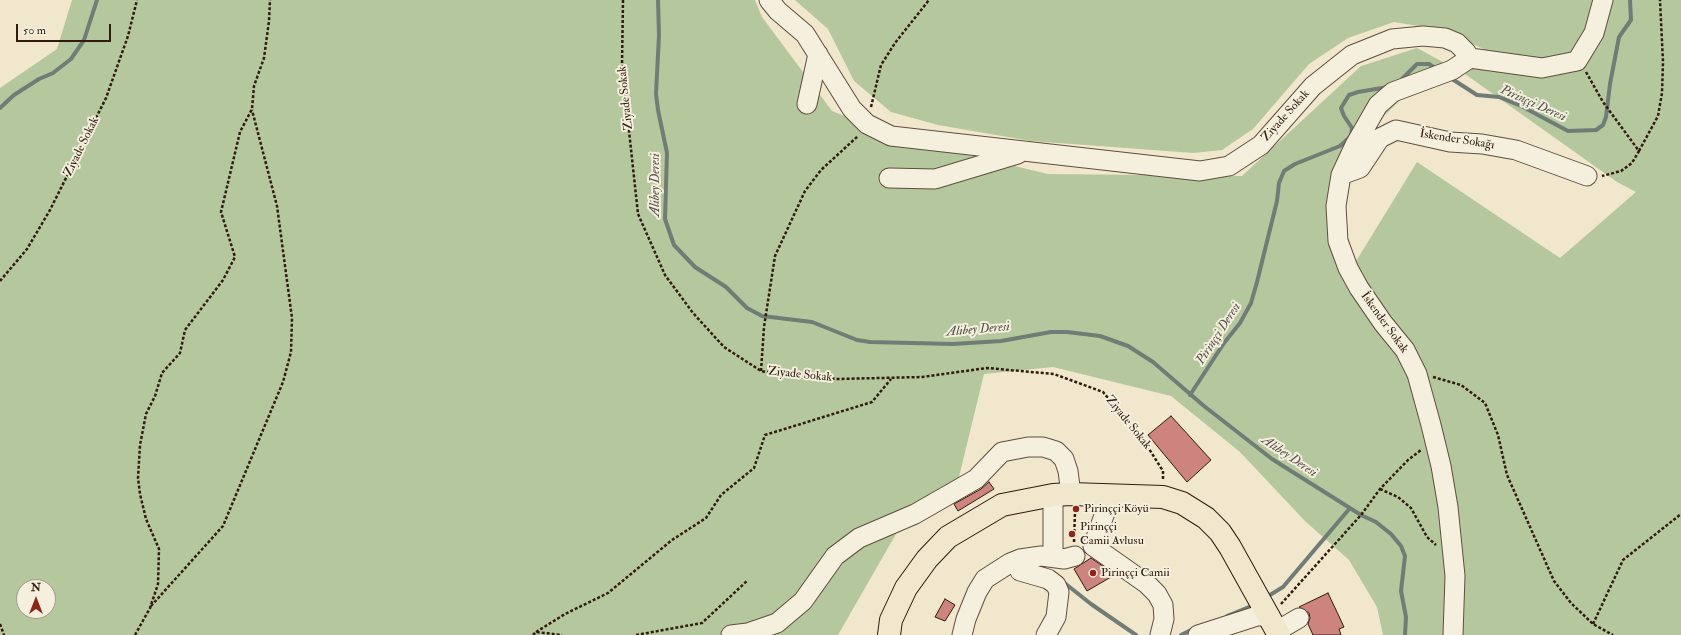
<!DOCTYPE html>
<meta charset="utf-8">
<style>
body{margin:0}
#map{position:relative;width:1681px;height:635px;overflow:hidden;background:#f0e7cd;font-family:"IM FELL Double Pica",serif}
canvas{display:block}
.north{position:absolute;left:16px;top:579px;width:40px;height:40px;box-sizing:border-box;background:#f5efde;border:1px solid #a69a8b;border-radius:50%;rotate:0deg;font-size:11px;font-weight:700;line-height:16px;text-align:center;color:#301b0e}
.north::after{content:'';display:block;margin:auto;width:14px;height:18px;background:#8f2418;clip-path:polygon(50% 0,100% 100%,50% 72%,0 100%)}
.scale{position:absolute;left:16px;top:24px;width:95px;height:18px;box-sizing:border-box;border:2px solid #301b0e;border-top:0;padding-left:5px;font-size:12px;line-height:14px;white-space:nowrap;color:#301b0e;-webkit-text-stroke:3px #f5efde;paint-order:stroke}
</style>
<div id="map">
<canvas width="1681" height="635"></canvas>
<div class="north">N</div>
<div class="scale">50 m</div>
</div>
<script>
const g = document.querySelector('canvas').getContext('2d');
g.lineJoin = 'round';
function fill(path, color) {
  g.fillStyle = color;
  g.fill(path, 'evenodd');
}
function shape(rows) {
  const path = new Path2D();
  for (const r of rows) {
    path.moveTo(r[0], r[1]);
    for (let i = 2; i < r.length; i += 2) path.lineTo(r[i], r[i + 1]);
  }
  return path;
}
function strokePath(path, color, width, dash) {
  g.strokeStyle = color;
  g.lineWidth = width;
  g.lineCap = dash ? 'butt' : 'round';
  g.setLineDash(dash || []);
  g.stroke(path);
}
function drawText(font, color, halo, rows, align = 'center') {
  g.font = font + ' "IM FELL Double Pica",serif';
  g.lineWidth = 4;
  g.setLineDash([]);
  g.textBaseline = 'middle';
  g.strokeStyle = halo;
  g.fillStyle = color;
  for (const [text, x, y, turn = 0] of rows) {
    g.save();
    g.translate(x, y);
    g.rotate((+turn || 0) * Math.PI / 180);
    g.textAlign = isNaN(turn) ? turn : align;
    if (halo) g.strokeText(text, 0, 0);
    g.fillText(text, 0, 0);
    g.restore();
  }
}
fill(shape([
 [72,0,755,0,762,17,832,111,902,139,1048,174,1242,176,1361,66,1417,48,1465,74,1494,54,1443,30,1394,22,1348,38,1309,64,1253,129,1222,150,1193,153,1031,141,938,125,891,112,854,81,828,29,795,0,1681,0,1681,635,1383,635,1377,607,1349,560,1305,521,1240,452,1171,396,1053,367,984,374,958,481,912,506,838,635,0,635,0,88,57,49],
 [1465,74,1617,182,1636,192,1560,258,1417,162,1350,271,1339,228,1345,174,1377,123,1411,89],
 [24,587,48,587,48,611,24,611]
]), '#b5c79c');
strokePath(shape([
 [658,0,659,35,656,94,658,110,667,153,665,219,674,245,695,267,726,287,747,308,762,316,812,322,857,340,870,342,953,344,1001,341,1051,332,1067,332,1100,336,1128,346,1153,362,1204,406,1272,459,1361,515,1376,522,1391,534,1401,546,1405,556,1401,591,1406,617,1405,635],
 [1449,77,1477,95,1499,97,1521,106,1568,131,1596,130,1603,125,1606,117,1610,84,1619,37,1631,20,1630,0],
 [1400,81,1417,64,1429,64,1438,70],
 [0,108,14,95,39,79,53,73,71,59,84,40,97,0],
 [1190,395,1224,343,1240,323,1251,303,1257,282,1277,201,1279,183,1284,171,1295,164,1340,146,1351,136,1352,128,1344,116,1341,108,1349,95,1358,92,1388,87],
 [1062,581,1091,604,1136,635],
 [1265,598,1283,587,1350,508],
 [1227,616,1254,605],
 [1181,635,1195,628]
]), '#707d76', 4);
const building = shape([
 [1171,416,1211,460,1187,482,1148,435,1171,416],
 [989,482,994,489,958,511,954,504,981,489,989,482],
 [1091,558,1107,569,1111,577,1087,591,1074,569,1091,558],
 [1328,593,1344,627,1339,629,1341,635,1313,635,1308,624,1310,618,1309,613,1299,607,1328,593],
 [945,599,955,605,945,621,935,617,945,599]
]);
fill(building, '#cd847e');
strokePath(building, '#301b0e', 1);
const minor = shape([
 [769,0,778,11,805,34,852,109,867,124,891,136,1200,171,1229,166,1261,145,1313,86,1352,55,1392,39,1423,36,1445,38,1457,43,1466,52,1470,58],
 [807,104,818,54],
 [1341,175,1360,168,1380,138,1396,130,1450,142,1482,144,1516,150,1587,176],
 [889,178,935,179,1018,154],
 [1053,495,1053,557],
 [1093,546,1147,584,1157,594,1163,605,1164,619,1160,635],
 [1093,546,1111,496],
 [1020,559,1020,571,1048,579,1056,585,1059,592,1056,617,1046,635],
 [1277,631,1299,618],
 [731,635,748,633,777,623,803,601,835,556,859,538,915,514,976,479,1002,452,1028,447,1043,447,1056,451,1064,459,1068,471,1071,494],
 [962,635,966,619,977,592,985,579,1010,563,1020,559,1041,556,1064,559,1075,556],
 [1198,635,1257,616,1270,616],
 [1453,635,1455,576,1448,507,1441,466,1431,425,1417,374,1405,350,1383,323,1359,288,1348,268,1338,241,1336,206,1341,175,1355,145,1378,105,1393,92,1452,70,1470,58,1542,68,1577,61,1594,33,1603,0]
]);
const major = shape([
 [889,635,891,620,906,588,927,559,948,537,1002,505,1053,495,1071,494,1163,497,1182,503,1206,518,1220,532,1230,547,1279,635]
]);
strokePath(minor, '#604e3e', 21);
strokePath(major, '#301b0e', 24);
strokePath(shape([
 [623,0,622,66,638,214,665,275,693,313,724,347,761,371,797,377,838,379,922,377,987,368,1054,374,1103,392,1144,441,1163,471,1163,481],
 [1586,72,1603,102,1639,151,1632,163,1621,171,1602,176],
 [871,107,881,65,895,43,929,0],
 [1639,151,1658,116,1662,93,1663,62,1660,0],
 [0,281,27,249,50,210,106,98,128,36,137,0],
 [761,371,764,327,775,256,805,191,821,170,858,136],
 [1433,377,1461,385,1485,403,1498,435,1507,475,1554,581,1571,603,1593,624,1613,635],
 [1380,489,1398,497,1411,508,1427,537,1436,545],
 [1074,542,1075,511],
 [1281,604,1361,515,1380,489,1408,460,1421,450],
 [151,606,223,526,283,382,291,352,292,318,277,206,252,110],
 [0,624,4,635],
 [1593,624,1623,560,1681,514],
 [536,632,565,614,608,593,672,540,706,518,721,495,754,468,765,435,872,402,891,379],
 [135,635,150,608,158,584,159,549,146,519,140,494,138,478,140,445,146,414,155,396,162,373,180,353,185,330,223,280,235,257,221,212,240,132,252,109,254,86,264,58,269,21,270,0],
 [533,635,536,632,562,635],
 [636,635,702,623,748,580]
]), '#301b0e', 2.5, [3, 2]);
strokePath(minor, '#f5efde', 19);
strokePath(major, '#f0e7cd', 22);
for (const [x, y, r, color] of [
 [1076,509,4,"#8f2418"],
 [1072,534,4,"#8f2418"],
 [1093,573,4,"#8f2418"]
]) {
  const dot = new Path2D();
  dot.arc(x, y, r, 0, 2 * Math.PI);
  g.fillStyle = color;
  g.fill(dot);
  strokePath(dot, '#f5efde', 1.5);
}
drawText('12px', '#301b0e', '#f5efde', [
 ["Ziyade Sokak",626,98,-96],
 ["Ziyade Sokak",1286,116,-48],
 ["İskender Sokağı",1457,140,9],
 ["Ziyade Sokak",82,147,-64],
 ["İskender Sokak",1384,323,54],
 ["Ziyade Sokak",800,375,6],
 ["Ziyade Sokak",1128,423,51]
]);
drawText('12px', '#301b0e', '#f5efde', [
 ["Pirinççi Köyü",1084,509],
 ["Pirinççi",1080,527],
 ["Camii Avlusu",1080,541],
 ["Pirinççi Camii",1101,573]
], 'left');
drawText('italic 13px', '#55544b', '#f5efde', [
 ["Pirinççi Deresi",1533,104,24],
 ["Alibey Deresi",656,185,-90],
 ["Alibey Deresi",978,330,-5],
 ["Pirinççi Deresi",1219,334,-57],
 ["Alibey Deresi",1289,457,34]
]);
</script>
